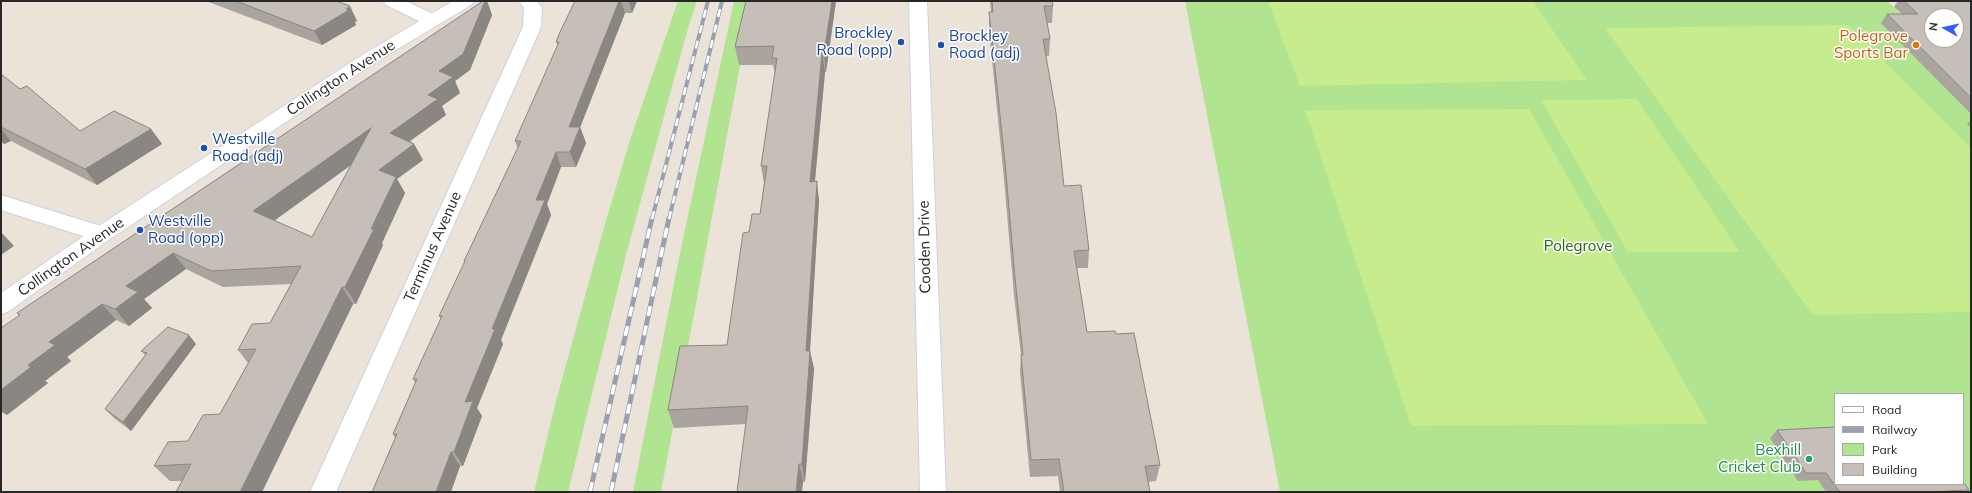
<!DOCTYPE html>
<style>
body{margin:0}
#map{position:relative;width:1972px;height:493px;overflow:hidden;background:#ebe2d8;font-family:Mulish,sans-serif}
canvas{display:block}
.frame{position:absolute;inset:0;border:2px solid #272727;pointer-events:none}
.legend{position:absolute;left:1834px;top:393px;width:130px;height:92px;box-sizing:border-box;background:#fff;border:1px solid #a9a9a9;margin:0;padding:5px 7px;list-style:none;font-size:12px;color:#272727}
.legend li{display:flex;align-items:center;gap:8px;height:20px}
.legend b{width:20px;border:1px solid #a9a9a9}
.north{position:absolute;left:1924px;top:8px;width:40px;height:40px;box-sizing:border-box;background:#fff;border:1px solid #a9a9a9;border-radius:50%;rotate:278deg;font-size:11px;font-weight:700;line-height:16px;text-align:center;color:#272727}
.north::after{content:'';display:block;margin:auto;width:14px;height:18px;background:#315dff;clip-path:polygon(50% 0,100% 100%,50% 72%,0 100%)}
</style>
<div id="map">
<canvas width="1972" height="493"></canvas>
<div class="frame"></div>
<ul class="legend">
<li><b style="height:5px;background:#fff"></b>Road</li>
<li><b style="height:5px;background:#9b9fb2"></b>Railway</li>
<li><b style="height:11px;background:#b0e491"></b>Park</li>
<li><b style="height:11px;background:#c5bfb8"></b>Building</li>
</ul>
<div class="north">N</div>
</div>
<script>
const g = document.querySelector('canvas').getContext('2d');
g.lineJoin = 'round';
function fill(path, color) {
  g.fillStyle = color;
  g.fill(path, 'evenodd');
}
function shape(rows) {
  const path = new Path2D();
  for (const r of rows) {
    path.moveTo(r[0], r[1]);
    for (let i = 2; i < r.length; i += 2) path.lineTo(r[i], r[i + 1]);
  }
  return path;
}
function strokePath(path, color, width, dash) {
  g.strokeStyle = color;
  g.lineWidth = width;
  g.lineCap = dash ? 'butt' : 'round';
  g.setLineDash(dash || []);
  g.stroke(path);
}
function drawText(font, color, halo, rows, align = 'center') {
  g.font = font + ' Mulish,sans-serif';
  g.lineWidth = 3;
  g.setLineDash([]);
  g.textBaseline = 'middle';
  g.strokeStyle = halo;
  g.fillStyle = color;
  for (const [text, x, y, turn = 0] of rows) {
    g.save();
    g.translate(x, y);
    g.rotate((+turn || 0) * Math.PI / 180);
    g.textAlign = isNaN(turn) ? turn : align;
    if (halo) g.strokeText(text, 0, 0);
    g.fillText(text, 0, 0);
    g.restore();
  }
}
fill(shape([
 [678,1,697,1,688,28,626,255,568,492,534,492,556,401,603,231,630,140],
 [734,1,752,1,661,492,633,492,680,253],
 [1185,1,1887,1,1971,81,1971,492,1280,492],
 [1835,394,1963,394,1963,484,1835,484]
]), '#b0e491');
fill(shape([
 [1268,1,1533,1,1587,80,1300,86],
 [1848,25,1971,148,1971,312,1813,315,1605,28],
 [1637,99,1740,252,1628,252,1541,100],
 [1529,109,1708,424,1411,426,1305,110]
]), '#c6ec8d');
const minor = shape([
 [383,1,406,1,437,16,440,20,437,24,431,25,425,24,386,5,383,1],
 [519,1,537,1,542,8,541,27,336,492,310,492,523,27,524,8,519,1],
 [1,195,110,229,113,234,110,239,102,242,1,210,1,195]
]);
const tertiary = shape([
 [909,1,927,1,946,492,920,492,909,1]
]);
const secondary = shape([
 [453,1,474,1,471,5,376,62,110,239,9,311,1,314,1,293,94,229,364,54,453,1]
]);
strokePath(minor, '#cdd1e1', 2);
strokePath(tertiary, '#cdd1e1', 2);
strokePath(secondary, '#cdd1e1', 2);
fill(minor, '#fff');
fill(tertiary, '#fff');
fill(secondary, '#fff');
const railFar1 = shape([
 [652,219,708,1],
 [669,219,722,1]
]);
const rail = shape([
 [590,492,652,218],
 [611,492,669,218]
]);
strokePath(railFar1, '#9b9fb2', 4);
strokePath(rail, '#9b9fb2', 5);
strokePath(railFar1, '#fff', 2.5, [8]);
strokePath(rail, '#fff', 3.5, [10]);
fill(shape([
 [206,1,336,1,357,21,355,22,356,25,322,45],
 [483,1,487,1,492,15,470,70,455,81,460,93,442,106,446,115,410,141,414,144,423,160,397,179,405,193,382,243,383,245,356,304,353,304,262,492,176,492,182,481,170,481,154,466,188,441,220,414,248,363,238,350,270,323,291,284,223,287,186,269,144,299,152,308,129,326,116,320,67,357,71,361,45,381,48,383,7,415,1,412,1,328,19,316,17,313],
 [351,165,312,237,274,221],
 [575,1,637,1,632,13,625,13,580,127,586,143,576,167,561,167,547,204,551,215,501,340,503,344,477,408,482,416,463,466,460,466,451,492,372,492,395,438,393,434,415,383,413,379,441,319,439,316,465,262,464,261,518,149,515,141,558,46,556,42],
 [746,1,836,1,826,72,825,72,815,182,819,200,810,351,814,369,805,482,803,482,746,424,674,428,668,410,727,345,749,232,760,214,764,183,761,166,775,74,773,65,739,65,735,47],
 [990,1,1052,1,1053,6,1052,23,1047,23,1050,39,1049,56,1046,56,1064,186,1089,250,1088,268,1077,268,1087,332,1160,465,1156,481,1148,482,1150,492,1060,492,1058,476,1030,477,1020,372,1021,355,1014,295,1004,179,989,30,989,12,991,12],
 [1898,1,1971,1,1971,114,1881,23,1887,14,1902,14,1894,7],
 [1,74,20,89,80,131,151,129,162,144,97,185,11,141,4,144,1,141],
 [1971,120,1971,128,1967,124],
 [196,344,131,431,114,418,105,409,145,355,141,351],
 [1777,430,1969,490,1967,492,1826,492,1818,480,1798,481,1770,438]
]), '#a9a49e');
fill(shape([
 [485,1,487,1,492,15,470,70,455,81,460,93,442,106,446,115,399,149,390,133,428,95,439,71],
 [619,1,621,1,625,13,574,143,569,127],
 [629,1,637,1,632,13],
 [832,1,836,1,826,72,824,53],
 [350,6,357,21,355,22,356,25,322,45,314,31],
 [822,53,825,72,813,200,810,182],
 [580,127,586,143,576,167,570,152],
 [371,128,380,144,264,228,253,211],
 [1,129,11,141,4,144,1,140],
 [151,129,162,144,97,185,85,169],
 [414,144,423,160,397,179,405,193,382,243,383,245,356,304,345,287,371,229,379,170],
 [556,152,561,167,547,204,551,215,501,340,503,344,477,408,482,416,463,466,454,452,465,402,492,329,536,200],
 [817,181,819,200,810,351,814,369,805,482,802,464,806,351],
 [1,232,14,246,1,255],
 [173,253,186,269,144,299,152,308,129,326,115,309,126,286],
 [342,287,353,304,262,492,240,492],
 [102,304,116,320,67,357,71,361,45,381,48,383,7,415,1,410,1,390,28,365,49,342],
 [189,335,196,344,131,431,123,422],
 [451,452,460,466,451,492,436,492],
 [799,464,803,482,802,492,796,492]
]), '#8a8681');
const building = shape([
 [236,1,336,1,350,6,346,9,349,10,314,31,236,1],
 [483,1,485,1,463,54,439,71,453,77,428,95,438,99,390,133,414,144,379,170,396,177,371,229,374,229,345,287,342,287,240,492,176,492,191,464,154,466,168,442,188,441,203,415,220,414,256,349,238,350,252,324,270,323,301,266,211,271,173,253,126,286,138,292,115,309,102,304,49,342,55,345,28,365,31,367,1,390,1,328,20,315,17,313,483,1],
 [371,128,312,237,253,211,371,128],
 [575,1,619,1,569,127,580,127,570,152,556,152,536,200,545,200,492,329,495,329,465,402,473,401,454,452,451,452,436,492,372,492,397,434,393,434,417,379,413,379,442,316,439,316,465,261,464,261,521,141,515,141,559,42,556,42,560,32,575,1],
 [746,1,832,1,824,53,822,53,810,182,817,181,806,351,810,351,802,464,799,464,796,492,737,492,748,406,668,410,680,346,727,345,743,233,749,232,752,214,760,214,767,166,761,166,777,58,772,58,774,46,735,47,746,1],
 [992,1,1052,1,1053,6,1044,6,1050,39,1043,39,1056,113,1064,186,1081,185,1089,250,1074,251,1087,332,1115,331,1116,334,1134,333,1160,465,1145,466,1150,492,1064,492,1059,459,1031,460,1021,355,1023,355,1015,278,1005,162,989,12,993,12,992,1],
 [1904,1,1971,1,1971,98,1887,14,1918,14,1904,1],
 [1932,16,1956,16,1956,40,1932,40,1932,16],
 [1,74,20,89,27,86,80,131,114,111,151,129,85,169,1,127,1,74],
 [168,327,189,335,123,422,105,409,147,353,141,351,168,327],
 [1835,427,1835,484,1963,484,1963,482,1969,490,1928,492,1840,492,1826,473,1806,473,1777,430,1835,427]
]);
fill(building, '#c5bfb8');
strokePath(building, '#8a8681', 1);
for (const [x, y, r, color] of [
 [901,42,4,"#1a4fb4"],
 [941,45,4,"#1a4fb4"],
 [1916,45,4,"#e8710a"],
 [204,148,4,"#1a4fb4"],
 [140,230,4,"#1a4fb4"],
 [1809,459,4,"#2e9e5b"]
]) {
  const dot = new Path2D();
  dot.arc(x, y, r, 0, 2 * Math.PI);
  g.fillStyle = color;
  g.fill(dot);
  strokePath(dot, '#fff', 1.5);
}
drawText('15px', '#164399', '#fff', [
 ["Brockley",893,33,"right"],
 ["Road (opp)",893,50,"right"],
 ["Brockley",949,36],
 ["Road (adj)",949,53],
 ["Westville",212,139],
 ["Road (adj)",212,156],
 ["Westville",148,221],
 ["Road (opp)",148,238]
], 'left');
drawText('15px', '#c56008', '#fff', [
 ["Polegrove",1908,36],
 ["Sports Bar",1908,53]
], 'right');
drawText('15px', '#272727', '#fff', [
 ["Collington Avenue",341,78,-33],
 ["Terminus Avenue",433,247,-66],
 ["Cooden Drive",925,247,-91],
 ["Collington Avenue",71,257,-35]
]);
drawText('15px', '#296417', '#fff', [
 ["Polegrove",1578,246]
]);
drawText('15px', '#27864d', '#fff', [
 ["Bexhill",1801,450],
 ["Cricket Club",1801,467]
], 'right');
</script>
